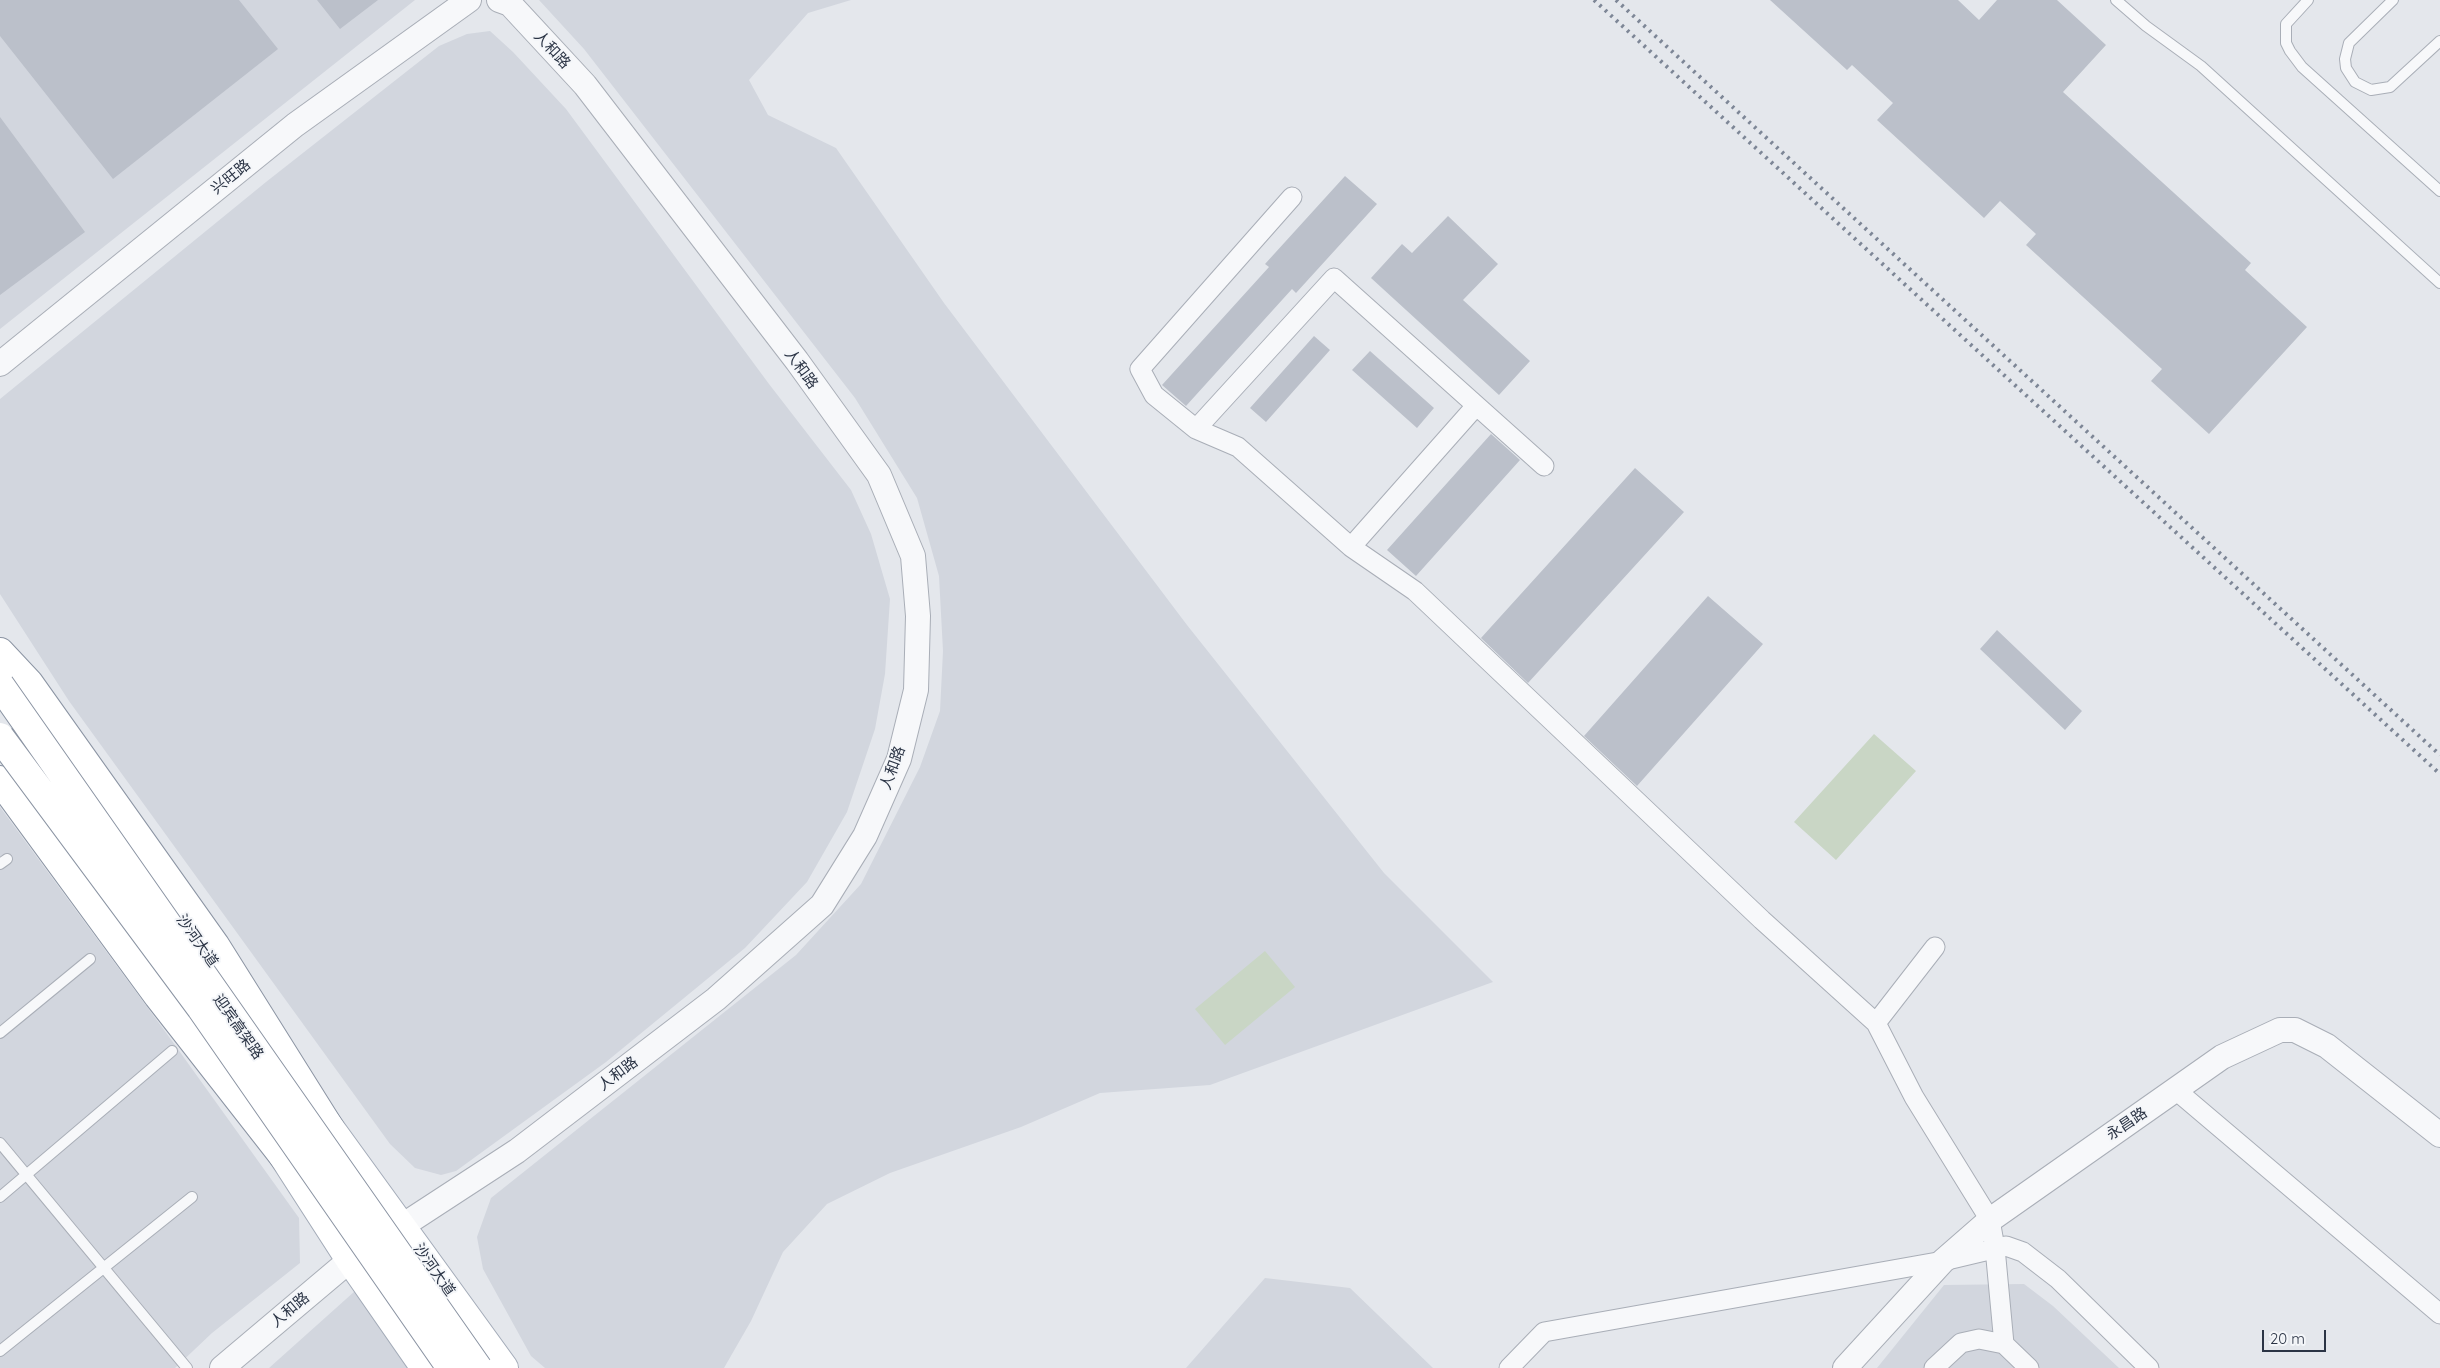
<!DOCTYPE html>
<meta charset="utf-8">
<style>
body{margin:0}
#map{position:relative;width:2440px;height:1368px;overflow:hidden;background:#e4e7ec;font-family:Quicksand,sans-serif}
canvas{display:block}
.scale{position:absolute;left:2262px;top:1330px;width:64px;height:22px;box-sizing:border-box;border:2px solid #2b3445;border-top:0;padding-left:6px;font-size:15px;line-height:18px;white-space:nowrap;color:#2b3445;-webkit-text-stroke:4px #f4f6f9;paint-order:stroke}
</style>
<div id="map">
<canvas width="2440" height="1368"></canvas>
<div class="scale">20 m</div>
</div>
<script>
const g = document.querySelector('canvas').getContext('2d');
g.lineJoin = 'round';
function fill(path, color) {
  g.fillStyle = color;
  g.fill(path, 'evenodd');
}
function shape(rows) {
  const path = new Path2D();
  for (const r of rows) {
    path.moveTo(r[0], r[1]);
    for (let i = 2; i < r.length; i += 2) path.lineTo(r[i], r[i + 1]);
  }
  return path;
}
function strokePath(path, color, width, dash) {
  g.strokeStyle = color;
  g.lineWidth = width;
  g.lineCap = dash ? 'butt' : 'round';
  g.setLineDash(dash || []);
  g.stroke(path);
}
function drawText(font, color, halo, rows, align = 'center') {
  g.font = font + ' Quicksand,"Noto Sans SC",sans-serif';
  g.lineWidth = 4;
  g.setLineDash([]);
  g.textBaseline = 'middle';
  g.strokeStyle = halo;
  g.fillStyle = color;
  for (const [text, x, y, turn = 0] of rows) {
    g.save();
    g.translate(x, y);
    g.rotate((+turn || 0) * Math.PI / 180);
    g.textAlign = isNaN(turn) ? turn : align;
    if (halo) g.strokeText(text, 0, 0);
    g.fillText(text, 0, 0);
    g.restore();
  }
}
fill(shape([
 [0,0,415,0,0,329],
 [539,0,851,0,808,13,749,80,768,115,836,148,944,303,1187,625,1384,873,1493,982,1210,1085,1100,1093,1021,1127,890,1173,827,1204,783,1252,751,1321,724,1368,545,1368,531,1356,483,1269,477,1237,491,1198,796,955,861,884,920,767,940,711,943,651,939,576,917,498,855,398,584,49],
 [490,31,513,52,566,109,769,384,851,490,871,534,890,599,885,674,875,729,847,812,807,882,745,948,606,1062,456,1171,441,1175,415,1168,390,1144,69,701,0,594,0,399,266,182,439,46,467,34],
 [0,807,167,1034,299,1218,300,1263,212,1333,175,1368,0,1368],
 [1265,1278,1350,1288,1433,1368,1186,1368],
 [2024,1284,2053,1306,2119,1368,1877,1368,1944,1285],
 [355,1291,386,1297,437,1368,269,1368]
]), '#d2d6de');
fill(shape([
 [1874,734,1916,771,1836,860,1794,822],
 [1265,951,1295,987,1225,1045,1195,1009]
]), '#c9d6c5');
fill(shape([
 [0,0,239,0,278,49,113,179,0,36],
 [317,0,378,0,340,29],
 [1770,0,1958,0,1979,20,1997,0,2057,0,2106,45,2063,92,2251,263,2245,270,2307,327,2209,434,2151,381,2162,369,2026,245,2036,234,2000,201,1984,218,1877,120,1893,103,1852,65,1847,70],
 [0,117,85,232,0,295],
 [1345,176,1377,204,1296,293,1292,289,1186,406,1162,385,1269,267,1265,264],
 [1448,216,1498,264,1463,300,1530,361,1499,395,1371,278,1402,244,1412,253],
 [1314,336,1330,350,1266,422,1250,408],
 [1370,351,1434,408,1417,428,1352,370],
 [1491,434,1520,460,1416,576,1387,550],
 [1635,468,1684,512,1528,683,1481,638],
 [1708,596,1763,644,1637,786,1584,736],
 [1997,630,2082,711,2065,730,1980,649]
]), '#bbc0ca');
const service = shape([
 [2116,0,2146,26,2201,66,2440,283],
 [2308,0,2286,24,2286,43,2290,51,2302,67,2440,191],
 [2393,0,2349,43,2345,59,2346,68,2355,82,2371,90,2390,87,2440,41],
 [0,864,7,859],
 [0,1033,90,959],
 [0,1143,187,1368],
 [0,1197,172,1051],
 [0,1351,192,1197]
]);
const minor = shape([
 [1292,197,1140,369,1154,395,1196,429,1238,447,1351,547,1415,591,1762,920,1876,1023],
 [1196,429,1334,278,1544,466],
 [1351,547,1475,407],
 [1935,947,1876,1023,1914,1097,1990,1220,1995,1248,2004,1344],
 [2177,1091,2440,1314],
 [1509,1368,1544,1332,1943,1261,2006,1246,2023,1252,2058,1279,2149,1368],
 [1934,1368,1961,1343,1979,1339,2004,1344,2029,1368]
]);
const tertiary = shape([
 [0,364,295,125,469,0],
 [222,1368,350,1260,517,1151,716,999,822,905,865,836,899,759,916,690,918,616,913,556,879,475,797,361,585,85,510,4,499,0],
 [1845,1368,1943,1261,1990,1220,2222,1057,2280,1030,2295,1030,2327,1046,2440,1135]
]);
const primary = shape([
 [317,1110,504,1368],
 [274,1142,350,1260,425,1368]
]);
const trunk = shape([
 [0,652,29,683,215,945,331,1130],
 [0,780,158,996,287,1161]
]);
strokePath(service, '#a9aeb7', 12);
strokePath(minor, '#a9aeb7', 21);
strokePath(tertiary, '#a9aeb7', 26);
strokePath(primary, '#a3abb8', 30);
strokePath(trunk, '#8b94a3', 30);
strokePath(service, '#f7f8fa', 10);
strokePath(minor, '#f7f8fa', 19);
strokePath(tertiary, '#f7f8fa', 24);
strokePath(primary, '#fff', 28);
strokePath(trunk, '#fff', 28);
strokePath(shape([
 [1594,0,2440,774],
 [1616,0,2440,755]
]), '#7d8696', 4, [2.5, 5]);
const trunkBridge = shape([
 [0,685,478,1368],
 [0,737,201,1008,451,1368]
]);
strokePath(trunkBridge, '#8b94a3', 30, []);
strokePath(trunkBridge, '#fff', 28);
drawText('15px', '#2b3445', '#f4f6f9', [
 ["人和路",552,50,47],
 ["兴旺路",231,177,-39],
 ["人和路",801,369,54],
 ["人和路",893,768,-70],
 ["沙河大道",197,941,55],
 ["迎宾高架路",238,1027,55],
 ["人和路",618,1074,-37],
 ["永昌路",2127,1124,-34],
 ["沙河大道",434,1270,55],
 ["人和路",290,1310,-40]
]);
</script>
